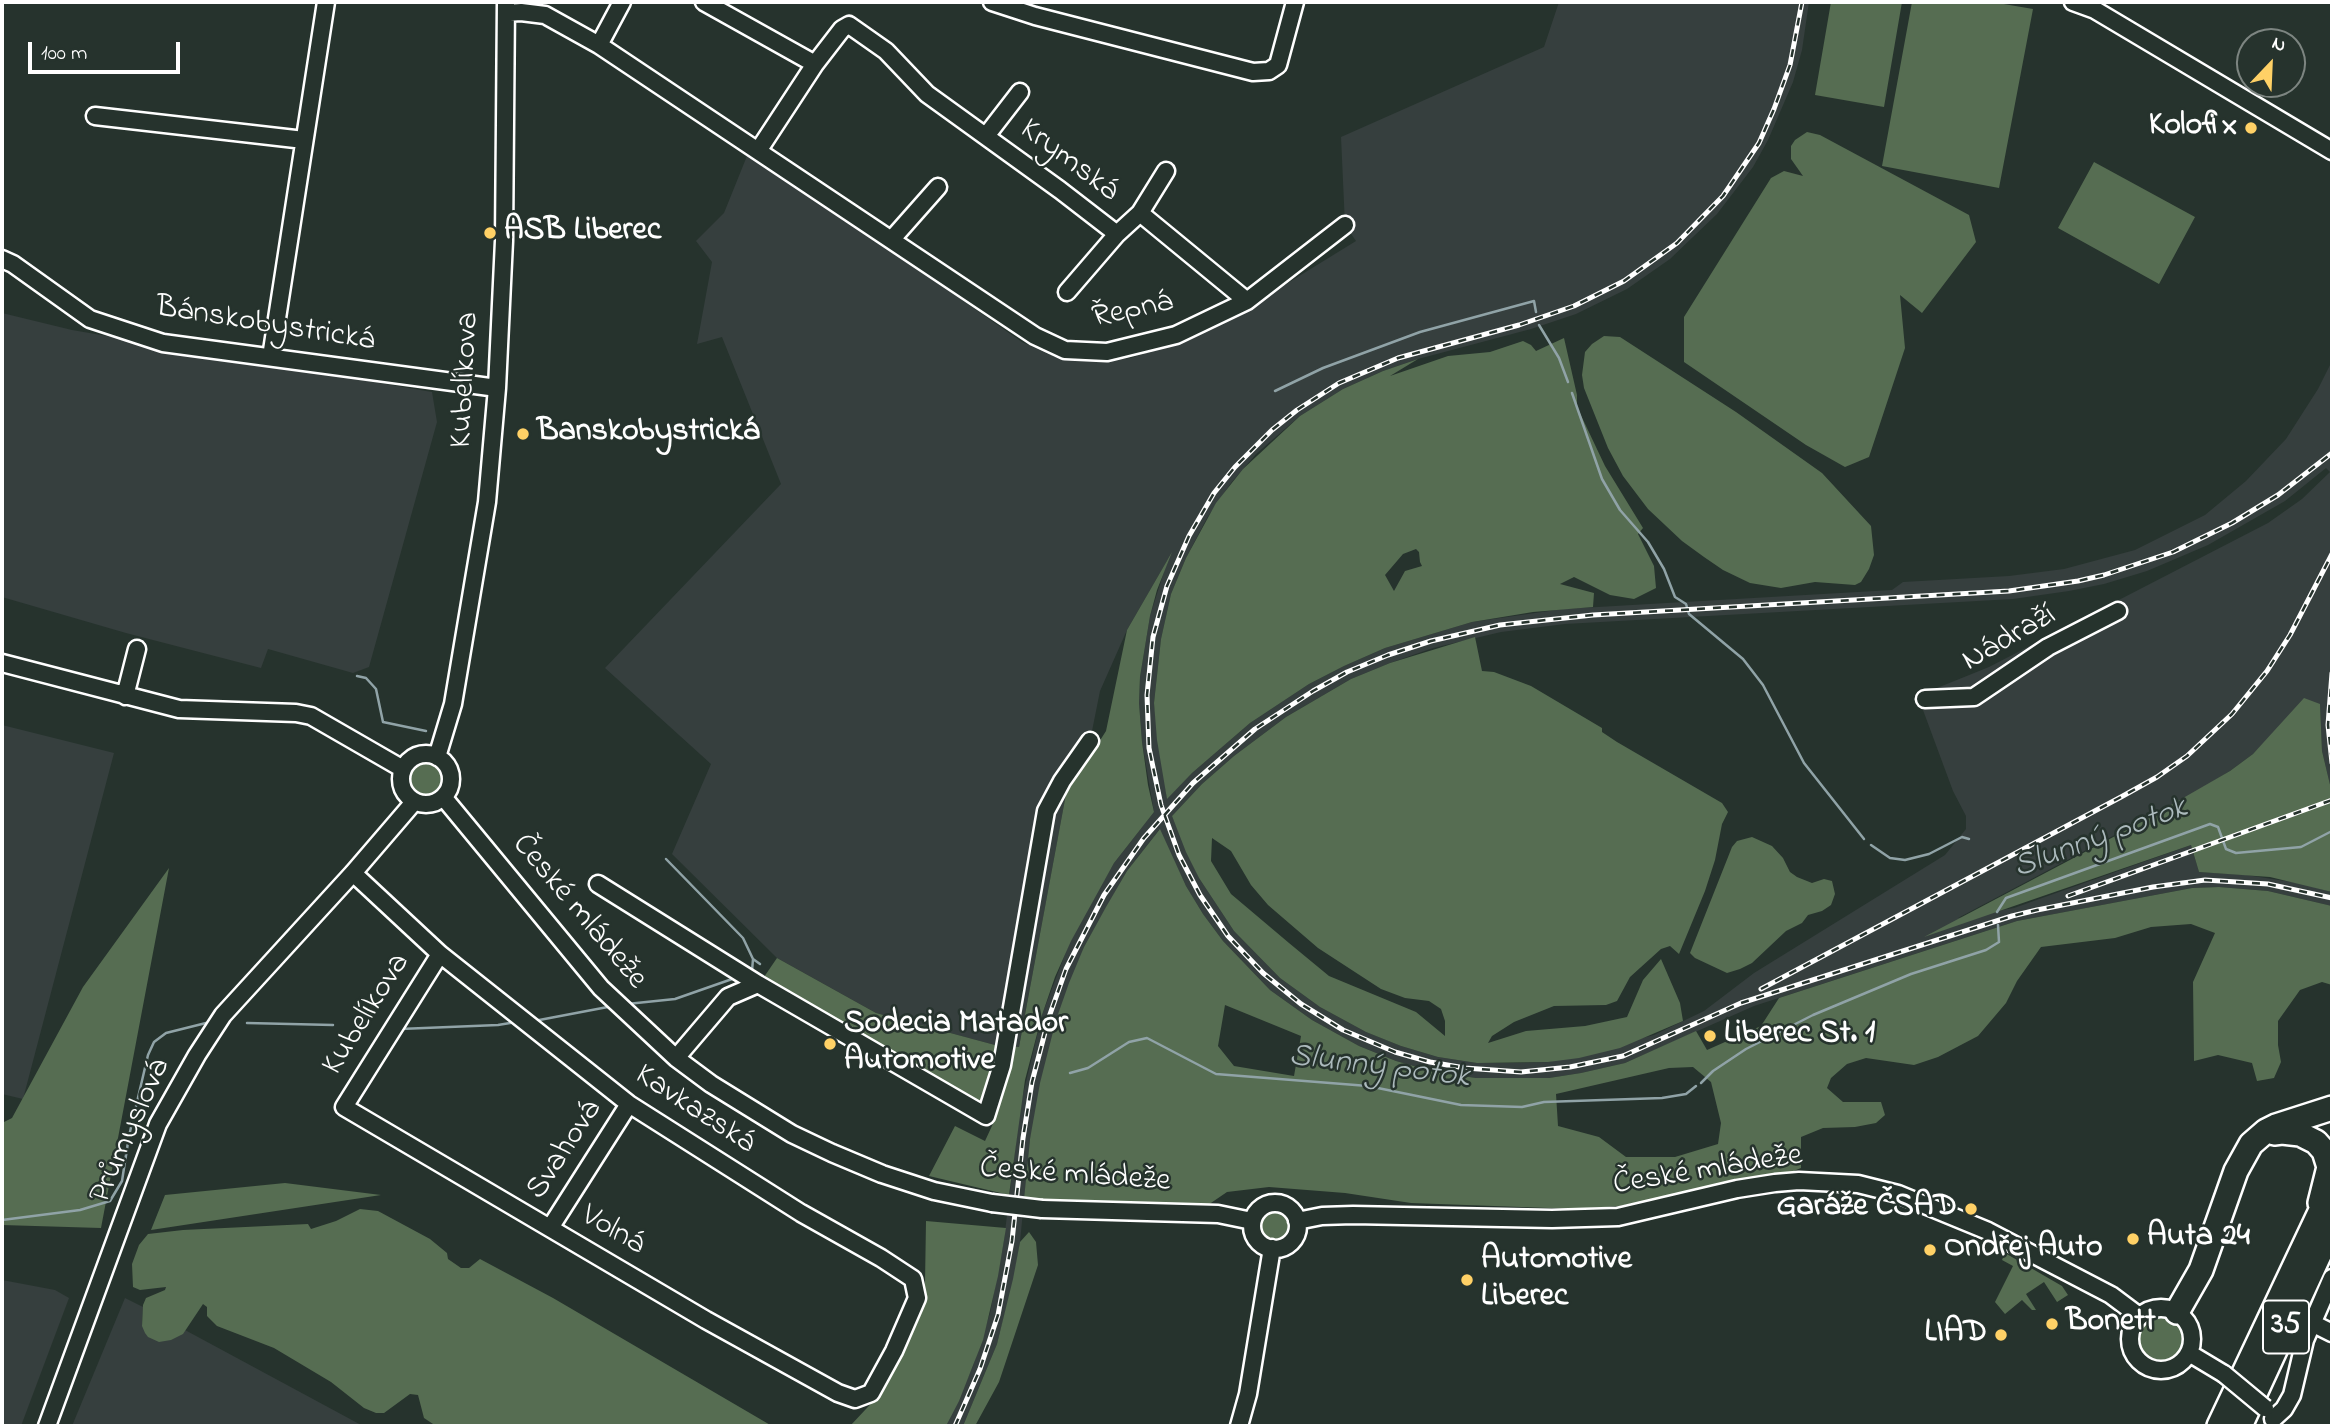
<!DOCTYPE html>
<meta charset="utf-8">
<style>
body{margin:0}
#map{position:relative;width:2334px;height:1428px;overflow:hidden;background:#26332d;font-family:"Indie Flower",sans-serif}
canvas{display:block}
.frame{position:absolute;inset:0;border:4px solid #fff;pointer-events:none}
.north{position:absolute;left:2236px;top:28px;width:70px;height:70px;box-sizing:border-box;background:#26332d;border:2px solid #7d8581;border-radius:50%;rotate:23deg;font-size:19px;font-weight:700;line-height:28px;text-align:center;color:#fff}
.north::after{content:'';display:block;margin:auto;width:24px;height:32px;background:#ffd166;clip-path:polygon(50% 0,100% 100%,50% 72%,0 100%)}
.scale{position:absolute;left:28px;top:42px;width:152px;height:32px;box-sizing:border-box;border:4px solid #fff;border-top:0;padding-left:9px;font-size:21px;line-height:24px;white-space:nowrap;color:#fff;-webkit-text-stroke:5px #26332d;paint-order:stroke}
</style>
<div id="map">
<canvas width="2334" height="1428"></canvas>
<div class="frame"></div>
<div class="north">N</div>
<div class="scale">100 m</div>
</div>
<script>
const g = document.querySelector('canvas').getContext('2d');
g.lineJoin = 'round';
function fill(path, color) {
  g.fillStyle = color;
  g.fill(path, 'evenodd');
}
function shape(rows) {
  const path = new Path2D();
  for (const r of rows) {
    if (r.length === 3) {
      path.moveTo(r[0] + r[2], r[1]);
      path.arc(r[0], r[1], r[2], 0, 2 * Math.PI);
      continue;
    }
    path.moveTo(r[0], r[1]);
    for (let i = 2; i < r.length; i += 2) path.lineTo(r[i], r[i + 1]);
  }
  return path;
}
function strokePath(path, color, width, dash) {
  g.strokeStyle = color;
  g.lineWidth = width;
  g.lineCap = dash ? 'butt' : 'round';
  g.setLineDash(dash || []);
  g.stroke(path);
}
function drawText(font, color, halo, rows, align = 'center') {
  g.font = font + ' "Indie Flower",sans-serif';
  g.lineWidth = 5;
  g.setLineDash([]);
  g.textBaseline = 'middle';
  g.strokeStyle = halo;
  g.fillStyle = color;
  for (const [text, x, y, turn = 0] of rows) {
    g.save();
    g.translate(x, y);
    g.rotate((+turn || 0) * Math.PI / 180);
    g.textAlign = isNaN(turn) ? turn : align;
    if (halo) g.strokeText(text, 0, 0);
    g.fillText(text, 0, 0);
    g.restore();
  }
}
fill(shape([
 [1559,2,1809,2,1802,50,1793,82,1768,140,1753,167,1717,214,1670,259,1627,289,1576,314,1531,329,1418,359,1383,371,1343,389,1300,416,1256,454,1231,483,1207,518,1186,558,1171,594,1161,639,1154,703,1167,798,1192,773,1250,723,1309,684,1344,666,1385,648,1472,622,1563,609,1892,590,1903,582,2009,576,2064,569,2135,550,2205,515,2246,481,2286,439,2318,389,2332,361,2332,793,2322,751,2320,705,2276,731,2253,754,2230,771,2194,793,1958,918,2014,908,2191,845,2199,872,2246,875,2299,883,2332,892,2332,906,2268,891,2219,887,2192,888,2017,921,1754,1006,1625,1063,1581,1073,1549,1078,1476,1078,1435,1072,1396,1061,1359,1046,1312,1020,1270,990,1223,941,1203,914,1186,886,1159,830,1127,871,1084,947,1030,1139,1020,1242,1014,1279,997,1344,963,1426,946,1426,973,1366,990,1313,1004,1240,1020,1107,1042,1015,1070,941,1093,899,1114,863,1154,812,1142,742,1139,703,1140,677,1150,616,1168,559,1127,630,1100,691,1090,741,1062,781,1066,794,1019,1047,995,1045,876,1013,777,958,672,854,711,764,605,668,781,484,722,337,697,344,712,262,696,241,724,213,749,151,1022,342,1055,357,1101,361,1131,358,1183,341,1244,310,1356,241,1345,225,1341,137,1544,47],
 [2326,468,2330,472,2302,499,2268,523,1989,667,1937,688,1923,710,1953,791,1966,816,1966,829,1945,855,1754,973,1704,1011,1654,1035,1548,1062,1515,1063,1477,1063,1438,1057,1401,1046,1366,1032,1320,1007,1280,978,1234,931,1199,878,1172,816,1202,784,1234,756,1286,717,1351,679,1390,663,1433,648,1501,632,1565,624,2013,599,2069,591,2104,584,2147,571,2208,545,2285,501],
 [2,313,72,330,432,392,437,422,369,667,353,673,268,649,261,668,126,633,2,597],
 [2,725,114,753,23,1099,2,1094],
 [2,1280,55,1290,69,1298,21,1426,2,1426],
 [125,1298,143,1307,142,1326,182,1334,185,1330,363,1426,72,1426]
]), '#363f3e');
fill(shape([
 [1831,2,1902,2,1884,107,1815,95],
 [1912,2,1992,2,2033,9,1999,188,1882,166],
 [1807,132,1820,135,1969,215,1976,242,1922,313,1900,295,1905,348,1869,457,1845,467,1806,445,1684,362,1684,317,1771,178,1784,171,1803,176,1791,159,1791,146,1795,140],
 [2094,162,2195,217,2159,284,2058,228],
 [1604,336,1620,337,1736,412,1822,473,1871,526,1874,555,1869,569,1861,582,1855,585,1815,582,1781,588,1750,583,1723,570,1704,557,1682,541,1648,509,1623,476,1608,448,1584,388,1582,375,1585,352,1592,344],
 [1564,338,1577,395,1577,407,1605,466,1643,528,1638,534,1654,566,1656,588,1634,599,1610,595,1574,577,1560,584,1594,593,1593,607,1533,612,1472,622,1385,648,1344,666,1309,684,1250,723,1192,773,1167,799,1157,740,1154,703,1161,639,1171,594,1186,558,1216,503,1243,469,1300,416,1343,389,1383,371,1418,359,1390,376,1448,356,1490,352,1523,341,1531,345,1536,351],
 [1416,549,1419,552,1420,562,1422,566,1405,571,1394,591,1385,575,1403,554],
 [1172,552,1157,590,1150,616,1140,677,1139,703,1142,742,1148,785,1154,812,1114,863,1071,941,1055,977,1042,1015,1025,1080,1009,1195,929,1176,955,1126,985,1141,997,1115,764,977,777,958,876,1013,995,1045,1019,1047,1066,794,1106,731,1127,630],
 [1475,637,1482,671,1494,672,1531,686,1602,728,1602,732,1617,742,1722,803,1728,812,1722,824,1715,860,1705,891,1679,954,1670,946,1661,949,1630,977,1617,1001,1606,1005,1554,1006,1514,1022,1492,1036,1488,1043,1526,1031,1585,1026,1627,1017,1643,980,1661,959,1680,1003,1683,1021,1620,1048,1579,1058,1548,1062,1477,1063,1438,1057,1401,1046,1366,1032,1320,1007,1280,978,1234,931,1199,878,1186,852,1172,816,1202,784,1234,756,1286,717,1351,679,1390,663],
 [1212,838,1231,851,1251,885,1268,905,1318,948,1381,989,1405,998,1429,1001,1441,1009,1445,1021,1445,1036,1416,1012,1329,976,1289,943,1231,894,1211,861],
 [2304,698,2320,704,2322,751,2332,793,2332,892,2270,877,2199,872,2191,845,1924,937,2138,824,2230,771,2253,754],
 [426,779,17],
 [1160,829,1186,886,1203,914,1223,941,1270,990,1312,1020,1359,1046,1396,1061,1435,1072,1476,1078,1549,1078,1581,1073,1625,1063,1696,1031,1707,1050,1761,1026,1779,998,2017,921,2192,888,2219,887,2268,891,2332,906,2332,985,2322,982,2300,990,2278,1021,2278,1045,2281,1062,2274,1078,2257,1081,2252,1063,2218,1055,2194,1061,2193,982,2215,933,2191,924,2151,927,2115,938,2041,947,2017,981,2006,1003,1978,1036,1938,1057,1914,1065,1866,1058,1847,1064,1831,1078,1827,1088,1843,1102,1881,1102,1885,1115,1876,1123,1855,1127,1823,1128,1801,1137,1801,1168,1779,1177,1741,1181,1620,1206,1576,1209,1411,1203,1345,1193,1269,1187,1227,1192,1205,1207,1024,1199,1030,1139,1040,1083,1056,1020,1069,983,1084,947,1106,907,1127,871],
 [1225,1005,1301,1036,1294,1076,1234,1066,1218,1046],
 [1693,1067,1711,1082,1721,1123,1718,1144,1675,1157,1626,1157,1599,1137,1558,1126,1556,1094,1669,1068],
 [1752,837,1772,846,1783,858,1790,872,1797,877,1812,883,1824,879,1832,881,1835,894,1831,905,1822,911,1808,915,1802,923,1786,931,1752,963,1740,969,1727,973,1695,958,1690,953,1732,847,1737,841],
 [169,868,101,1228,2,1225,2,1123,12,1118,83,987],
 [285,1183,381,1195,151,1230,165,1195],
 [360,1209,378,1211,430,1239,447,1253,448,1259,461,1268,469,1268,480,1259,553,1298,772,1426,436,1426,424,1418,418,1395,410,1394,384,1413,376,1413,364,1408,331,1382,274,1348,217,1326,207,1316,207,1307,203,1304,183,1334,171,1340,159,1342,148,1337,145,1333,142,1326,143,1305,146,1298,165,1290,166,1287,140,1290,133,1287,132,1264,139,1245,148,1234,183,1230,308,1224,311,1229,336,1221],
 [1275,1225,14],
 [926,1221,1006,1228,998,1276,983,1340,959,1401,946,1426,850,1426,881,1393,925,1283],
 [1029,1232,1036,1242,1038,1265,999,1382,975,1426,963,1426,997,1344,1013,1279,1020,1242],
 [2005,1253,2062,1286,2068,1295,2057,1302,2044,1282,2026,1294,2036,1310,2032,1310,2022,1300,2005,1314,1995,1302,2013,1266,2002,1260],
 [2161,1339,24]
]), '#566d52');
strokePath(shape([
 [1539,325,1559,358,1568,382],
 [1275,391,1323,368,1420,332,1534,301,1536,312],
 [1572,393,1602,479,1620,510,1648,542,1664,569,1675,597,1686,604,1689,614,1743,659,1763,685,1804,763,1864,839],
 [357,676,366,678,376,689,383,722,426,731],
 [1871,845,1890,858,1905,860,1929,854,1962,837,1969,839],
 [666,859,743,938,753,959],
 [1997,912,2006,898,2210,824,2218,827,2226,849,2236,853,2301,847,2332,831],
 [752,971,753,959,760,964],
 [627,1004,675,999,735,978],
 [534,1021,613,1006],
 [247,1023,333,1025],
 [400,1029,498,1025,516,1022],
 [1070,1073,1088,1068,1129,1042,1147,1038,1216,1074,1368,1086,1461,1105,1522,1107,1544,1102,1662,1098,1686,1094,1696,1086],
 [1701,1083,1713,1071,1746,1049,1813,1015,1911,974,1986,950,1999,942,1998,925],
 [2,1220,80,1210,110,1201,122,1181,129,1136,148,1055,154,1042,166,1033,206,1023]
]), '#90a3a7', 2.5);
const minor = shape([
 [704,2,815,64,842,29,849,25,886,51,927,94,1060,190,1117,234,1140,213,1247,301],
 [992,2,1035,16,1253,72,1269,71,1278,65,1295,2],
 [2073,2,2095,10,2332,151],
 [506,13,521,12,545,15,599,45,1035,336,1065,350,1107,352,1176,335,1247,301,1345,225],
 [599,45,622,2],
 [95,116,304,140],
 [986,136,1020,92],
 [758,151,815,64],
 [1140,213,1166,171],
 [892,239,938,187],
 [2,259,13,264,90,319,163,343,497,388],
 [1067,292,1117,234],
 [271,357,326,2],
 [2,663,179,709,296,713,311,716,403,769],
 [125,696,137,649],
 [1925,699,1974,697,2048,647,2118,611],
 [426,779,25],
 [437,757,453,704,487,502,497,388,504,241,506,2],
 [444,798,601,988,676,1058,711,1084,792,1134,832,1153,882,1174,934,1191,992,1203],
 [353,873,440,954,629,1104,801,1213,881,1258,913,1279,917,1298,894,1351,871,1393,855,1399,838,1393,706,1320,344,1107,440,954],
 [598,884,758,984,728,997,676,1058],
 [758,984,986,1116,1002,1065,1046,811,1062,781,1090,741],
 [1275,1226,23],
 [1042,1209,1218,1214,1252,1221],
 [1297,1221,1322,1216,1353,1215,1552,1219,1618,1217,1737,1189,1775,1183,1799,1181,1858,1184,1898,1194,1988,1231,2111,1295,2139,1316],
 [550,1228,629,1104],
 [2161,1339,31],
 [2312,1323,2332,1333],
 [2189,1353,2224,1374],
 [2273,1419,2284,1409,2292,1395,2305,1340,2332,1278],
 [47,1426,158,1124,197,1055,223,1015,353,873,414,802],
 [1239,1426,1248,1394,1272,1248]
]);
const highway = shape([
 [2274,1133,2282,1132,2300,1134,2316,1142,2324,1151,2329,1167,2320,1203],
 [2177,1312,2201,1270,2236,1171,2251,1144,2266,1131,2276,1126,2332,1108],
 [2219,1426,2332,1187],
 [2240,1426,2332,1227]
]);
strokePath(minor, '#fff', 21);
strokePath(highway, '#fff', 28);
strokePath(minor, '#26332d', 16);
strokePath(highway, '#26332d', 23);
const rail = shape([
 [1802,2,1790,65,1774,109,1759,143,1723,196,1677,243,1624,281,1574,306,1519,325,1398,358,1339,383,1297,410,1272,430,1235,467,1214,493,1189,536,1167,586,1153,637,1147,695,1149,748,1161,805,1179,855,1200,895,1228,936,1263,973,1301,1004,1343,1030,1395,1052,1430,1062,1465,1068,1521,1072,1570,1067,1623,1056,1741,1003,2012,916,2037,910,2153,887,2205,880,2268,884,2332,898],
 [2332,673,2328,725,2332,763],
 [2068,896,2332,800],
 [1761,989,2121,797,2157,777,2187,756,2232,714,2267,671,2290,635,2332,554],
 [955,1426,980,1369,998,1315,1012,1241,1023,1138,1032,1082,1049,1017,1066,969,1104,895,1144,838,1193,783,1255,729,1313,691,1347,672,1388,655,1431,641,1500,625,1593,615,2009,591,2078,581,2104,575,2173,552,2232,523,2278,495,2332,453]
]);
strokePath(rail, '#fff', 5);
strokePath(rail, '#26332d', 2.5, [8]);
const minorBridge = shape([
 [992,1203,1042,1209],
 [2224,1374,2265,1408]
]);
strokePath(minorBridge, '#fff', 21, []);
strokePath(minorBridge, '#26332d', 16);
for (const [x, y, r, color] of [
 [2251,128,7,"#ffd166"],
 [490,233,7,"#ffd166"],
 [523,434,7,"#ffd166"],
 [1710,1036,7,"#ffd166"],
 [830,1044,7,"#ffd166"],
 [1971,1209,7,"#ffd166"],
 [2133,1239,7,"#ffd166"],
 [1930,1250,7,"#ffd166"],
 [1467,1280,7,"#ffd166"],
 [2052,1324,7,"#ffd166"],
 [2001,1335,7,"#ffd166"]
]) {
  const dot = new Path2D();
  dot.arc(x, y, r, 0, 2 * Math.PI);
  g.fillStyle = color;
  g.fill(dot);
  strokePath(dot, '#26332d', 2.5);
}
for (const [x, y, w] of [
 [2286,1327,46]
]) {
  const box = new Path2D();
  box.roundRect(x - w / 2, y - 26.5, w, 53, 5);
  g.fillStyle = '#26332d';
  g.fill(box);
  strokePath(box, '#fff', 2);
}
drawText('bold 30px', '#fff', null, [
 ["35",2286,1327]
]);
drawText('bold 32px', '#fff', '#26332d', [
 ["Kolofix",2237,128,"right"],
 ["ASB Liberec",504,233],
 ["Banskobystrická",537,434],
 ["Sodecia Matador",844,1026],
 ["Automotive",844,1063],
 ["Liberec St. 1",1724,1036],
 ["Garáže ČSAD",1957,1209,"right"],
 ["Auta 24",2147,1239],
 ["Ondřej Auto",1944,1250],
 ["Automotive",1481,1262],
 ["Liberec",1481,1299],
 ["Bonett",2066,1324],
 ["LIAD",1987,1335,"right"]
], 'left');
drawText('32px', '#fff', '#26332d', [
 ["Krymská",1068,162,37],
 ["Řepná",1133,312,-12],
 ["Bánskobystrická",265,326,9],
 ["Kubelíkova",467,380,-87],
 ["Nádraží",2010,640,-30],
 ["České mládeže",578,913,50],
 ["Kubelíkova",368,1015,-58],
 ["Kavkazská",694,1111,33],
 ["Průmyslová",132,1132,-66],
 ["Svahová",566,1151,-57],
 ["České mládeže",1708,1172,-9],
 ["České mládeže",1075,1177,4],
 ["Volná",612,1232,30]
]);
drawText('italic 33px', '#acbabd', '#26332d', [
 ["Slunný potok",2101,840,-20],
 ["Slunný potok",1379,1069,7]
]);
</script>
